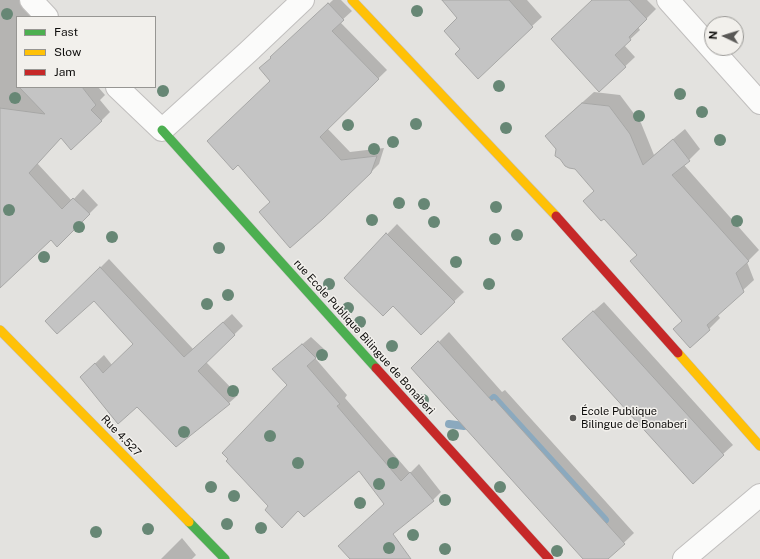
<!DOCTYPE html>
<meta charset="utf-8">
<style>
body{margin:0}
#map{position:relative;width:760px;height:559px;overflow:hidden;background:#e3e2df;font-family:"Public Sans",sans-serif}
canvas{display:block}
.legend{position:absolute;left:16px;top:16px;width:140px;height:72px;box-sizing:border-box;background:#f2f0ec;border:1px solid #979693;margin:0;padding:5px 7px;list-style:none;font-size:12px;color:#0f0e0d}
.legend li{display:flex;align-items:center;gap:8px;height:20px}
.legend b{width:20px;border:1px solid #979693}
.north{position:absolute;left:704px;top:16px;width:40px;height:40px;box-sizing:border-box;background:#f2f0ec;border:1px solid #979693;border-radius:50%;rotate:274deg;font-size:11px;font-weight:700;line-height:16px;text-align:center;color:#0f0e0d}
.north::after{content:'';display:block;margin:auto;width:14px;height:18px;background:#595856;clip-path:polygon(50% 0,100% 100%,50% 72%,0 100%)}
</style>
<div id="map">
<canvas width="760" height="559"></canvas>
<ul class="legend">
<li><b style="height:5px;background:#4caf50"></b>Fast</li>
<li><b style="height:5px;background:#ffc107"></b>Slow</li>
<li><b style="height:5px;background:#c62828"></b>Jam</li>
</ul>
<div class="north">N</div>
</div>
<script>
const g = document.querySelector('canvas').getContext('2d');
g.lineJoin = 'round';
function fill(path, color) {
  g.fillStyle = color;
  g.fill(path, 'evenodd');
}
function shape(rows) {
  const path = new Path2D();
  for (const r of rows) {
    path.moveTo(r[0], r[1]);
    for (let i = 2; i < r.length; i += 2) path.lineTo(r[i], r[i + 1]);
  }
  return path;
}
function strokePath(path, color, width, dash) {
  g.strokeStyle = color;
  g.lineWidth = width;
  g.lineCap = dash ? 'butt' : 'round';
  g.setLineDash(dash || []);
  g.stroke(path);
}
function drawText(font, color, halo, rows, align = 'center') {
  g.font = font + ' "Public Sans",sans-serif';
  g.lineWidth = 3;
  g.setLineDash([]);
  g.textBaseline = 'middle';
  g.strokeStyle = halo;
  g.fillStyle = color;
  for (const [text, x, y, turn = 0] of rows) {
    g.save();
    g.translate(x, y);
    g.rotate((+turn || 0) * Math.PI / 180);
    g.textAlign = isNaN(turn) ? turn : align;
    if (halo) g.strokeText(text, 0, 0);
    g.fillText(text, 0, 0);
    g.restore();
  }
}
fill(shape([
 [0,0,27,0,48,17,17,17,17,87,98,87,105,95,100,100,110,112,101,121,62,137,37,163,72,201,83,189,98,205,57,246,51,239,0,287],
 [333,0,341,0,352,11,340,22,387,70,327,128,350,152,384,148,379,164,370,173,271,201,272,81,260,68],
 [452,0,527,0,542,17,532,26,461,49,459,18],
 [593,0,647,0,656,9,638,27,640,30,624,45,635,57,599,91],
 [594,92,620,95,641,123,654,155,685,129,700,149,684,165,759,250,747,262,754,280,717,314,720,318,709,329,683,321,595,191,546,136,557,125],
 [397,224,464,292,421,333,393,304,345,278],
 [109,259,193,349,232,314,243,326,206,362,238,395,229,403,137,406,81,377,104,355,112,365,134,344,94,299,47,321],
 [604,302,733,445,723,454,573,329],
 [449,332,502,392,505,390,634,533,607,559,585,559,413,368],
 [311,337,324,349,315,358,347,395,345,398,410,473,419,464,441,492,433,500,359,469,298,510,270,506,288,385,282,361],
 [182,538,196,555,192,559,161,559]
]), '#0003');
strokePath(shape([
 [483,408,494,398,605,520],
 [449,424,464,426,470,420]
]), '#8ba9be', 8);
const building = shape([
 [442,0,509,0,533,27,478,79,455,54,460,49,444,31,457,18,442,0],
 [592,0,629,0,647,19,629,37,631,40,615,55,626,67,599,92,551,39,592,0],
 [328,3,344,20,332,31,379,79,320,137,341,160,377,156,371,173,323,219,290,248,259,212,270,202,238,165,233,170,207,141,270,81,259,68,271,58,270,57,328,3],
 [19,87,82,87,96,105,91,110,102,121,71,150,61,138,29,173,62,209,73,198,90,214,57,247,51,240,0,288,0,108,45,114,19,87],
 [582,103,609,106,630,134,643,165,673,139,690,161,672,175,749,261,736,273,744,292,707,325,710,330,690,348,673,329,682,321,630,261,637,255,604,219,601,221,583,201,594,191,575,169,569,168,565,166,560,159,555,156,556,149,545,136,582,103],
 [386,233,455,302,421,335,393,306,383,316,344,278,386,233],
 [100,267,184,357,223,322,235,335,198,371,230,404,176,447,137,407,118,424,80,377,95,363,103,373,133,344,94,301,57,334,45,321,100,267],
 [593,311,724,455,693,484,562,339,593,311],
 [438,341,492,401,494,399,625,544,608,559,583,559,411,368,438,341],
 [302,344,316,358,307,366,340,404,337,406,401,481,410,472,434,501,393,534,411,559,350,559,338,546,384,504,359,471,304,517,298,511,282,528,265,510,268,506,226,461,228,459,222,453,287,385,272,369,302,344]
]);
fill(building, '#c4c4c4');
strokePath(building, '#a7a7a6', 1);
const street = shape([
 [31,0,47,17],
 [668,0,760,103],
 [117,87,162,130,248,52,303,0],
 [684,559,760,495]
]);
const fast = shape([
 [162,130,376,368],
 [189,522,225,559]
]);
const slow = shape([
 [352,0,556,216],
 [0,330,189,522],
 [678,353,760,446]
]);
const jam = shape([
 [556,216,678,353],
 [376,368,549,559]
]);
strokePath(street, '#c1bfbe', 24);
strokePath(fast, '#c1bfbe', 10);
strokePath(slow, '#c1bfbe', 10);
strokePath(jam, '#c1bfbe', 10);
strokePath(street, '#fbfbfa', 22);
strokePath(fast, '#4caf50', 9);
strokePath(slow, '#ffc107', 9);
strokePath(jam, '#c62828', 9);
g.fillStyle = '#678775';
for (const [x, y] of [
 [417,11],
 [7,14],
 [499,86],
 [163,91],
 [680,94],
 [15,98],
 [702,112],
 [639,116],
 [416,124],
 [348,125],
 [506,128],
 [720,140],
 [393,142],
 [374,149],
 [399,203],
 [424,204],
 [496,207],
 [9,210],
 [372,220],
 [737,221],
 [434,222],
 [79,227],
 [517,235],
 [112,237],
 [495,239],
 [219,248],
 [44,257],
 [456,262],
 [329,284],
 [489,284],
 [228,295],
 [207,304],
 [348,308],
 [360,322],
 [392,346],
 [322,355],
 [233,391],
 [423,400],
 [184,432],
 [453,435],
 [270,436],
 [298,463],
 [393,463],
 [379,484],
 [211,487],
 [500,487],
 [234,496],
 [445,500],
 [360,503],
 [227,524],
 [261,528],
 [148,529],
 [96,532],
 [413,535],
 [389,548],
 [445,549],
 [557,551]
]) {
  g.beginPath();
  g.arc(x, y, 6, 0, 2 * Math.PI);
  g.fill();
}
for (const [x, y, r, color] of [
 [573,418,4,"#595856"]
]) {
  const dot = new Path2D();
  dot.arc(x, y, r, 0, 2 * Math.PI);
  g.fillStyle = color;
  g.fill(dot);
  strokePath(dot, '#f2f0ec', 1.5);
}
drawText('11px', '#0f0e0d', '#f2f0ec', [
 ["rue Ecole Publique Bilingue de Bonaberi",364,337,48],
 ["Rue 4.527",121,436,46]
]);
drawText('11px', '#0f0e0d', '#f2f0ec', [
 ["École Publique",581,412],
 ["Bilingue de Bonaberi",581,425]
], 'left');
</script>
